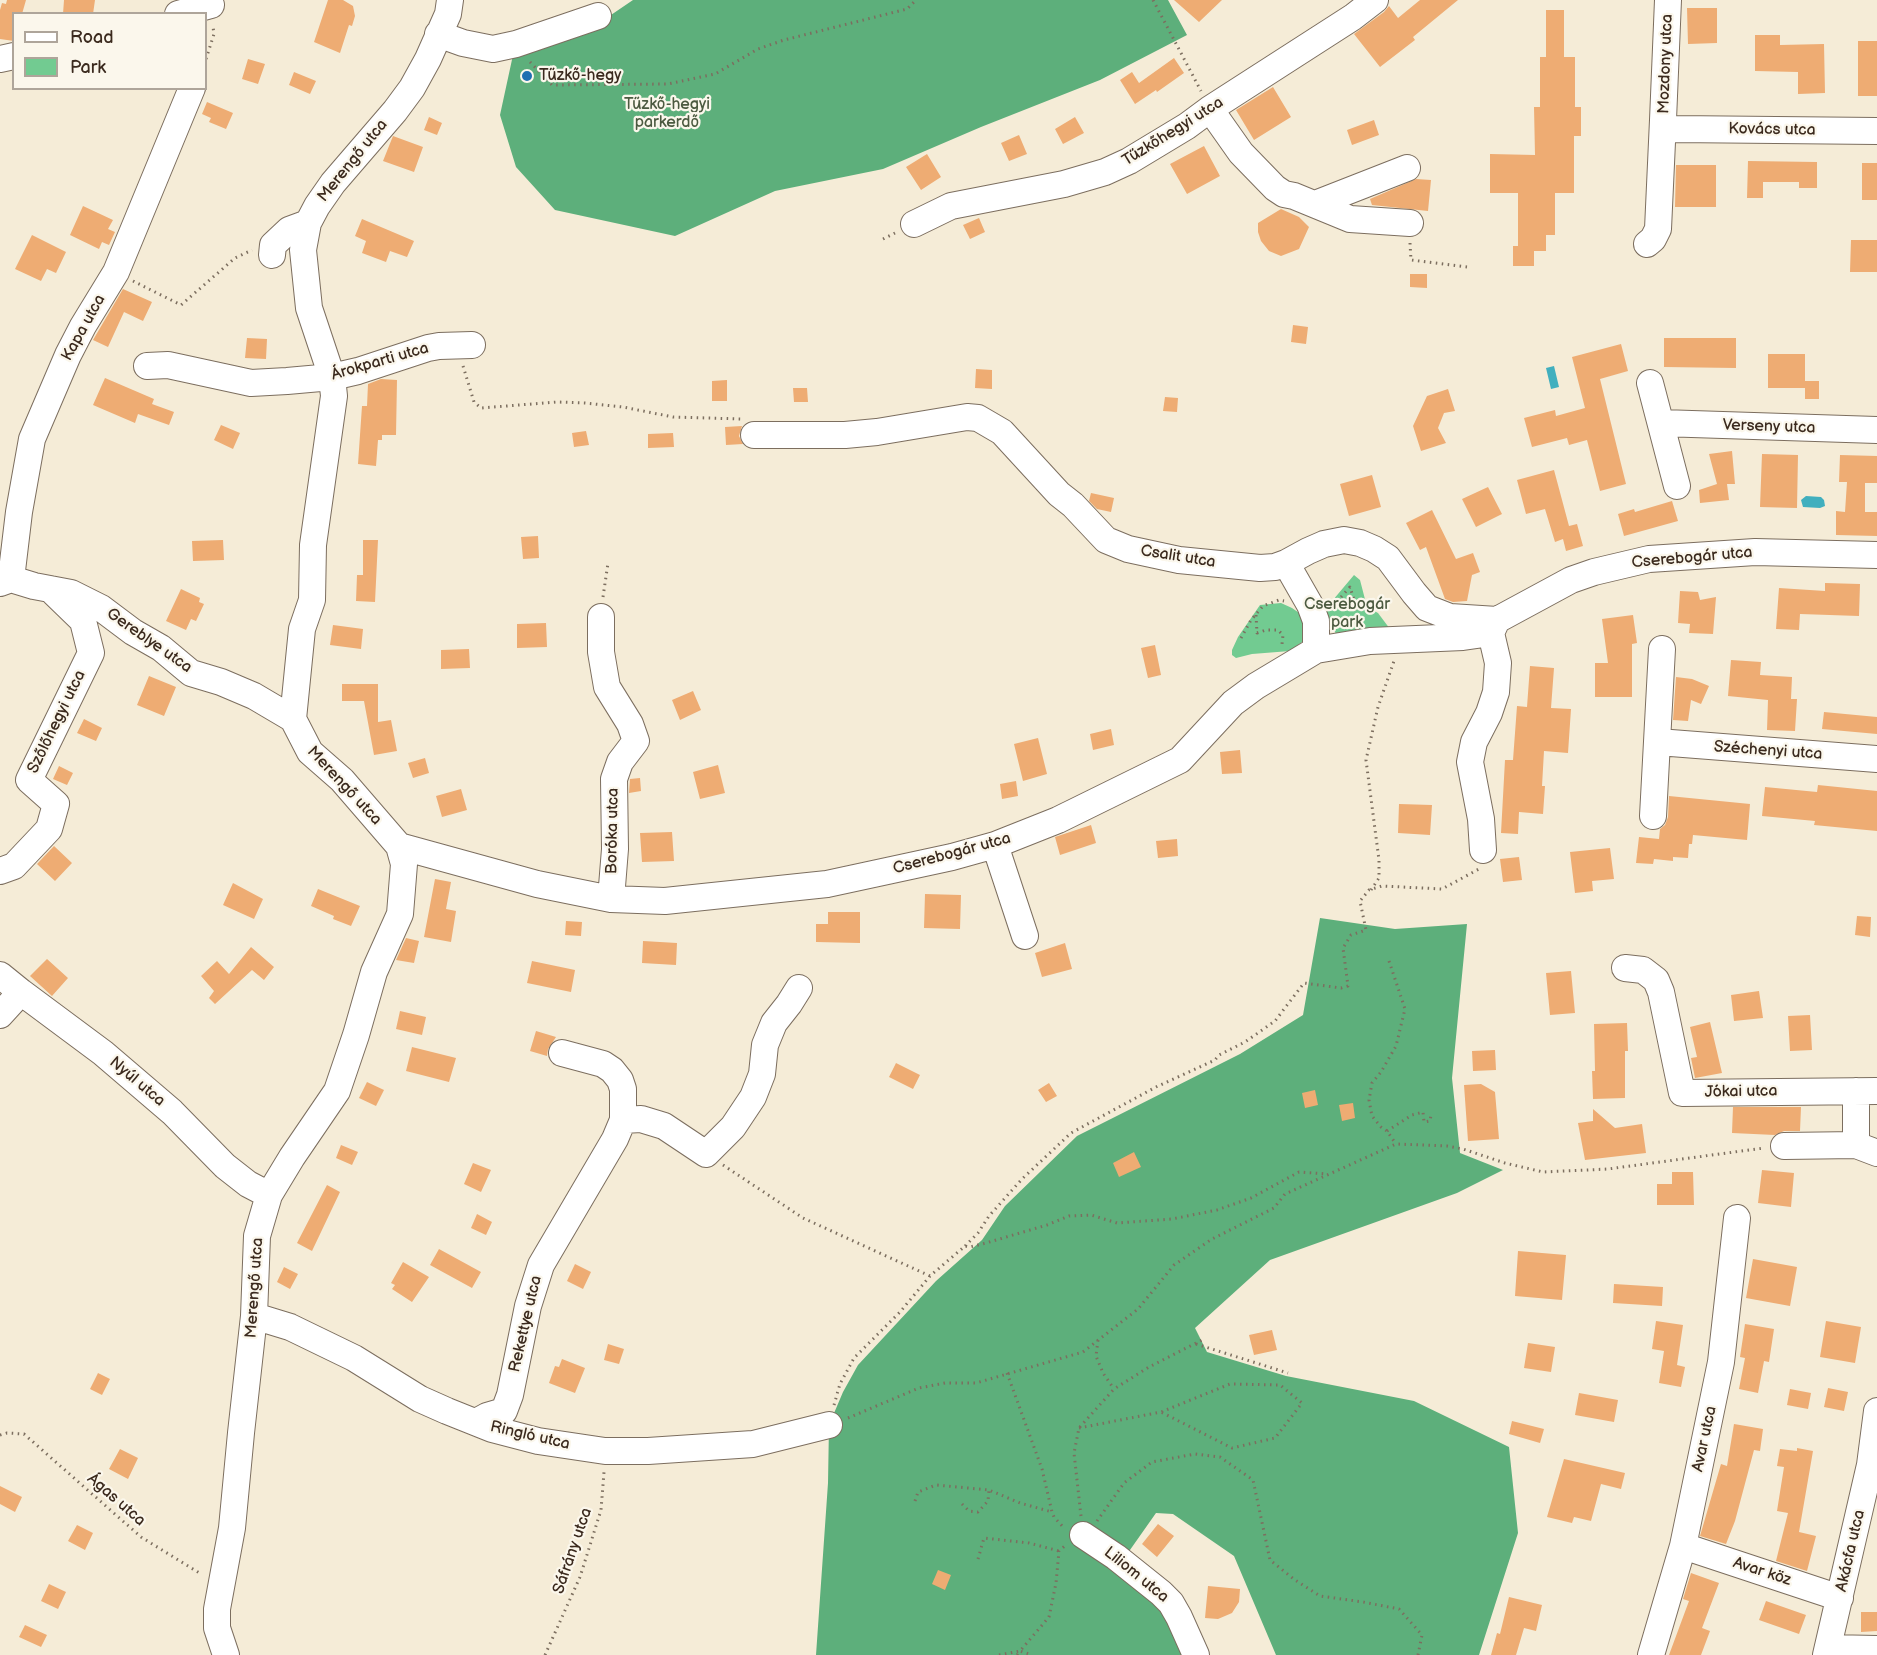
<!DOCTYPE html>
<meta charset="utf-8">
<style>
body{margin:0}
#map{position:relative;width:1877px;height:1655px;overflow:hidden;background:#f5ecd7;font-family:"Balsamiq Sans",sans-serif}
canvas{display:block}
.legend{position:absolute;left:12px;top:12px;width:195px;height:78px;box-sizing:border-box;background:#fbf7ec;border:2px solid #aea59a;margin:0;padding:8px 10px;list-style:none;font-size:18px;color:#3b2a1e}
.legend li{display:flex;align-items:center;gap:12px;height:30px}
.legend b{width:30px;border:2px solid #aea59a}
</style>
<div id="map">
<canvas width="1877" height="1655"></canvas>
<ul class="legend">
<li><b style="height:8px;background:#fff"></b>Road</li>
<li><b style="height:16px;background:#72cb91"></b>Park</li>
</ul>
</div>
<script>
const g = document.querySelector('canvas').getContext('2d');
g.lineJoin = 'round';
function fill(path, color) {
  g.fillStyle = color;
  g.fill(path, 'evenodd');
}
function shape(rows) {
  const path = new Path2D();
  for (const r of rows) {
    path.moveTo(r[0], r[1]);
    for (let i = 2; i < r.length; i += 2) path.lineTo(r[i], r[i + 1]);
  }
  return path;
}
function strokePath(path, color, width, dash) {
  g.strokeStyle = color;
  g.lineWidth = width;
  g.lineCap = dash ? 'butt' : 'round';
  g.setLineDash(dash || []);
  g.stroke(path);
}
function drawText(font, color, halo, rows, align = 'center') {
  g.font = font + ' "Balsamiq Sans",sans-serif';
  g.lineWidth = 4.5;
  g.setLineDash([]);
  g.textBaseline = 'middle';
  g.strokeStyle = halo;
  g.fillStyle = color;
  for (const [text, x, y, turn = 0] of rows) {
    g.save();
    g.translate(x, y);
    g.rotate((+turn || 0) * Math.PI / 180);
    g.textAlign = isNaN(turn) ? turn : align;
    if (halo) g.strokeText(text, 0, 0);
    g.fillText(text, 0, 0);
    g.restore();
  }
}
fill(shape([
 [1354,575,1360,580,1367,607,1378,613,1393,633,1337,635,1322,613],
 [1281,603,1292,608,1305,617,1308,626,1302,642,1290,651,1252,654,1236,658,1232,655,1232,650,1238,637,1260,605]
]), '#72cb91');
fill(shape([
 [633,0,1168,0,1187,35,1100,80,981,127,883,169,775,191,675,236,555,210,516,167,500,115,513,55,608,17],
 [1320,918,1395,929,1467,924,1452,1078,1460,1153,1503,1170,1457,1193,1270,1260,1195,1328,1207,1352,1286,1376,1414,1401,1509,1447,1518,1533,1479,1655,1276,1655,1234,1556,1173,1514,1156,1513,1118,1567,1169,1619,1186,1655,816,1655,828,1483,829,1425,843,1392,858,1365,936,1281,982,1240,1005,1206,1077,1136,1240,1054,1303,1015]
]), '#5daf7b');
fill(shape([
 [1554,366,1559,387,1551,389,1546,368],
 [1806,496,1821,497,1824,500,1825,506,1820,508,1803,507,1801,500]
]), '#41afbe');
fill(shape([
 [7,0,26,0,22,14,14,14,14,41,0,39,0,10,2,3,6,4],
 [64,0,95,0,93,14,63,14],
 [328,0,343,0,353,6,355,16,352,26,349,25,340,53,314,42],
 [1174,0,1222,0,1199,22],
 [1420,0,1458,0,1413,37,1415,40,1380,67,1354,34,1384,12,1389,6,1398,18],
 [1687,8,1717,8,1717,43,1688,44],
 [1546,10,1564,10,1564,57,1575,57,1575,107,1581,107,1581,136,1574,136,1574,193,1555,193,1555,235,1546,235,1546,251,1534,251,1534,266,1513,266,1513,246,1518,246,1518,193,1490,193,1490,154,1535,155,1534,107,1540,107,1540,57,1546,57],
 [1755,35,1780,35,1780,45,1824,44,1825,93,1798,94,1798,72,1755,71],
 [1858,41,1877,41,1877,96,1858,96],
 [1174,58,1184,73,1157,92,1156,90,1135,104,1120,80,1132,72,1139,83],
 [248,59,265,64,258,84,242,79],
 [294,72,316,81,310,94,289,85],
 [1273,87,1291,117,1254,140,1236,110],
 [207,102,233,113,226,129,209,122,211,118,202,114],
 [429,117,442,123,437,135,424,130],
 [1075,117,1084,133,1063,144,1055,129],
 [1374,120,1379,135,1352,145,1347,130],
 [1019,135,1027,154,1009,161,1001,143],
 [393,136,423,147,414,172,383,161],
 [1204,146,1220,176,1187,194,1170,164],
 [927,154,941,177,921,190,906,167],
 [1748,161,1817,162,1817,188,1799,188,1799,182,1763,182,1763,198,1747,198],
 [1862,163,1877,163,1877,200,1862,200],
 [1676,165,1716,165,1716,207,1675,207],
 [1416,179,1431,180,1428,211,1372,205,1370,199],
 [83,206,113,220,108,229,115,232,109,245,102,242,99,249,70,235],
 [1281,209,1299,217,1309,227,1299,249,1281,256,1269,251,1261,241,1258,232,1258,223],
 [979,218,985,232,970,239,963,225],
 [362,219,414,241,407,257,390,251,386,262,362,253,366,241,355,236],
 [32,235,66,252,56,273,47,269,41,281,15,269],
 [1851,240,1877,240,1877,272,1850,272],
 [1410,274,1427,274,1427,288,1410,287],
 [123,289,152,302,143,321,124,312,108,347,93,340],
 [1293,325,1308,327,1306,344,1291,342],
 [247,338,267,339,266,359,245,358],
 [1664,338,1736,338,1736,368,1664,367],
 [1621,344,1628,371,1600,379,1626,484,1600,491,1587,440,1569,445,1567,438,1532,447,1524,418,1555,410,1556,416,1585,408,1572,357],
 [1768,354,1805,354,1805,388,1768,388],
 [976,369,992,370,992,389,975,388],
 [105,378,154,399,152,404,174,412,169,425,138,414,135,423,93,405],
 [381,379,397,380,396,435,382,435,382,440,378,440,376,466,358,464,362,406,367,406,368,384],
 [727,380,727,401,712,401,712,381],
 [1805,381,1819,381,1819,399,1805,399],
 [793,388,807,388,808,402,794,402],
 [1448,389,1455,411,1444,413,1438,428,1446,443,1421,451,1413,426,1427,396],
 [1165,397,1178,398,1177,412,1163,411],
 [221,425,240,433,233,449,214,440],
 [742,426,739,436,743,444,726,445,725,427],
 [586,431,589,445,574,447,572,433],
 [673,433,674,447,648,448,648,434],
 [1732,451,1735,484,1727,484,1729,500,1700,503,1699,490,1717,484,1709,454],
 [1762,454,1798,455,1797,508,1760,507],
 [1840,455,1877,456,1877,483,1865,483,1865,512,1877,512,1877,536,1836,535,1836,511,1845,512,1847,482,1839,482],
 [1554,470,1569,526,1577,524,1583,546,1566,551,1563,539,1555,542,1545,509,1526,514,1517,480],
 [1372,475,1381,507,1349,516,1340,484],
 [1488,487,1502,514,1476,527,1462,499],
 [1091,493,1114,498,1111,512,1097,509,1089,501],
 [1672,501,1678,521,1624,536,1618,514,1634,509,1635,512],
 [1432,510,1456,559,1473,553,1480,572,1472,575,1467,601,1453,602,1445,599,1426,547,1420,550,1406,523],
 [538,536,539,558,523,559,521,537],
 [223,540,224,560,193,561,192,541],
 [363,540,378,540,375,602,356,601,357,575,363,575],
 [1825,583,1860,584,1859,616,1800,614,1799,630,1776,629,1779,588,1825,591],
 [181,589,200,598,199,602,204,604,196,621,191,619,186,630,166,621],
 [1680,591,1698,592,1700,600,1716,597,1713,634,1689,633,1690,624,1678,623],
 [1633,615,1637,643,1632,644,1632,697,1595,697,1595,663,1608,663,1602,619],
 [546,623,547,647,517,648,517,624],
 [333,625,363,629,361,649,330,645],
 [1155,645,1161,675,1148,678,1141,648],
 [469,649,470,668,441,669,441,650],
 [1731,660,1761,662,1760,675,1792,677,1791,699,1797,699,1795,731,1767,730,1768,700,1728,696],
 [1530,666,1554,668,1551,708,1571,709,1568,753,1544,751,1542,786,1545,786,1543,814,1519,812,1518,834,1501,833,1505,760,1513,760,1517,706,1527,707],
 [149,676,176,687,164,716,137,705],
 [1676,677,1692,679,1709,686,1701,704,1691,700,1688,721,1673,720],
 [342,684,378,684,378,722,391,720,397,751,374,755,364,701,342,701],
 [693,691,701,710,680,720,672,700],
 [1824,712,1877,717,1877,734,1822,729],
 [84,719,102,728,96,741,77,733],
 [1111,729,1114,745,1093,750,1090,734],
 [1038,738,1047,774,1023,781,1014,744],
 [1240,750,1242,773,1222,774,1220,752],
 [425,758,429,773,413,778,408,763],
 [718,765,725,793,700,799,693,772],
 [59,766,73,773,67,785,53,779],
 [640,778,641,791,629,793,630,779],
 [1016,781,1018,796,1002,799,1000,784],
 [1818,785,1877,791,1877,831,1814,825,1815,821,1762,816,1765,787,1817,792],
 [461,789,467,810,442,817,436,796],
 [1669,796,1750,804,1747,840,1693,835,1692,844,1689,844,1688,858,1673,857,1673,861,1654,859,1653,864,1636,863,1639,837,1659,839,1660,829,1665,825,1668,817],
 [1399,804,1432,805,1430,835,1398,833],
 [1091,825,1096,843,1060,855,1055,837],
 [672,832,674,861,642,862,640,833],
 [1177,839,1178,856,1158,858,1156,841],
 [54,846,72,863,55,881,37,864],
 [1610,848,1614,879,1592,881,1593,891,1575,893,1570,852],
 [1519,857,1522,880,1503,882,1500,859],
 [435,879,451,882,446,909,456,911,451,942,424,937],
 [233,883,263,899,254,919,223,905],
 [318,889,360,906,351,926,333,919,334,916,311,906],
 [925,894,961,895,960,929,924,928],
 [828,912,860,912,860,943,816,942,816,924,828,924],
 [1857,916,1871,917,1870,937,1855,935],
 [566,921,582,922,581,936,565,935],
 [406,938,419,941,414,963,396,960],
 [643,941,677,943,676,965,642,963],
 [1065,943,1072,969,1042,977,1035,953],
 [251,947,274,967,264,980,252,970,215,1004,209,998,214,991,201,976,217,961,229,974],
 [47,959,68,978,52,996,30,976],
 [532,961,575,970,571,992,527,983],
 [1571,971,1575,1013,1550,1015,1546,973],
 [1759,991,1763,1018,1734,1021,1731,995],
 [400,1011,426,1017,422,1035,396,1029],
 [1810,1015,1812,1050,1790,1051,1788,1016],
 [1710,1022,1722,1073,1695,1078,1691,1058,1697,1057,1690,1027],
 [1627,1023,1628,1051,1625,1051,1625,1098,1593,1099,1592,1071,1595,1071,1594,1024],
 [536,1031,556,1037,548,1049,547,1056,530,1051],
 [412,1047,456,1058,449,1082,406,1071],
 [1495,1050,1496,1070,1473,1071,1472,1051],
 [896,1063,920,1075,913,1089,889,1077],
 [367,1082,384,1090,376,1106,359,1098],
 [1049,1083,1057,1096,1046,1102,1038,1090],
 [1481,1084,1495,1092,1499,1139,1468,1141,1464,1085],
 [1315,1090,1318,1105,1305,1108,1302,1093],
 [1353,1103,1355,1118,1342,1121,1339,1105],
 [1733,1107,1801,1107,1800,1131,1784,1131,1775,1135,1732,1133],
 [1593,1109,1615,1128,1642,1124,1646,1153,1585,1160,1578,1123,1593,1121],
 [341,1145,358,1152,352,1165,336,1158],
 [1134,1152,1141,1167,1119,1177,1113,1163],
 [473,1163,491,1170,481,1192,464,1184],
 [1762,1170,1794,1173,1791,1207,1758,1203],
 [1672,1172,1693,1172,1694,1205,1657,1205,1657,1184,1672,1184],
 [327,1185,340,1192,312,1251,297,1243],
 [477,1214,492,1222,486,1235,471,1228],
 [439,1249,481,1272,472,1288,430,1265],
 [1518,1251,1566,1255,1562,1300,1515,1296],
 [1753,1259,1797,1267,1790,1306,1746,1298],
 [403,1262,429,1277,412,1302,392,1289,395,1285,391,1283],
 [575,1264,591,1272,583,1289,567,1281],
 [284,1267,298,1274,290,1289,277,1282],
 [1614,1284,1663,1287,1662,1306,1613,1303],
 [1656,1321,1683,1325,1677,1365,1685,1367,1681,1387,1659,1383,1664,1351,1652,1349],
 [1826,1321,1861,1327,1855,1363,1820,1357],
 [1745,1324,1774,1329,1769,1362,1764,1361,1758,1393,1739,1389,1745,1358,1740,1357],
 [1272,1330,1277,1350,1254,1355,1249,1335],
 [1528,1343,1555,1347,1551,1372,1524,1368],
 [608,1344,624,1349,619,1364,604,1360],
 [562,1359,585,1368,575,1393,549,1383,555,1366,559,1367],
 [98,1373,110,1379,102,1395,90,1389],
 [1828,1388,1848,1392,1844,1411,1824,1407],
 [1790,1389,1811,1393,1808,1409,1787,1405],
 [1579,1393,1618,1400,1614,1422,1575,1415],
 [1512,1421,1544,1429,1540,1443,1509,1434],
 [1734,1424,1763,1429,1760,1451,1754,1450,1735,1521,1726,1544,1700,1536,1721,1464,1727,1466],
 [1797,1448,1813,1451,1799,1532,1816,1536,1807,1571,1776,1561,1788,1513,1777,1511,1784,1467,1777,1466,1780,1449,1797,1451],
 [120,1449,138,1458,128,1479,109,1469],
 [1564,1459,1625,1473,1621,1489,1601,1484,1591,1521,1574,1517,1572,1523,1547,1517],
 [0,1486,22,1497,15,1512,0,1504],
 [1158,1524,1174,1536,1157,1557,1142,1544],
 [77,1525,93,1533,85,1550,68,1541],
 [938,1570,951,1575,945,1590,932,1584],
 [1691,1573,1719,1583,1702,1628,1710,1631,1701,1655,1669,1655,1689,1601,1683,1599],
 [49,1584,66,1592,58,1609,41,1601],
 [1208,1586,1240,1589,1239,1602,1232,1613,1218,1619,1205,1618],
 [1509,1597,1542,1605,1536,1631,1524,1628,1516,1655,1491,1655,1497,1633,1500,1634],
 [1766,1601,1806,1615,1799,1634,1759,1620],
 [1861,1612,1877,1612,1877,1631,1861,1632],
 [25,1625,47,1635,41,1647,19,1637]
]), '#eeac73');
const minor = shape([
 [1668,0,1663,120,1667,127,1675,129,1877,131],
 [178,14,211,5],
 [438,34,463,43,493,49,516,44,598,16],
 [0,59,14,56],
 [1210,109,1241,153,1275,188,1284,194,1294,196,1350,219,1410,223],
 [1315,204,1407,168],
 [914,224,951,206,1064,184,1105,172,1129,161,1187,126,1210,109,1353,17,1375,0],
 [1647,244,1653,239,1658,229,1663,120],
 [272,255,273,245,289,230,308,223],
 [147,366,168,365,251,383,287,381,332,377,358,371,428,348,439,346,472,345],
 [1650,383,1677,486],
 [1661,423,1877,430],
 [754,435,845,435,877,432,967,417,978,418,1002,432,1059,494,1073,505,1106,540,1128,549,1179,560,1260,568,1275,567,1286,563,1308,551,1324,544,1344,540,1360,543,1374,549,1388,558,1414,593,1427,608,1450,617,1497,620],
 [1286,563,1310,605,1316,621,1316,650],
 [11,579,19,512,32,439,68,355,83,326,116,272,192,88],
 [0,583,11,579,34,586,71,593,101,608,133,632,161,648,191,673,221,682,254,696,293,719],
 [601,617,601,652,607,687,630,724,636,741,620,762,614,779,615,849,611,899],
 [1658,742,1877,759],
 [1653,816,1662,649],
 [995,845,1025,936],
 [399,846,537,884,611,899,665,901,827,884,952,857,995,845,1058,820,1180,760,1233,703,1256,686,1316,650,1370,641,1463,637,1491,633],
 [1483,850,1481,819,1470,762,1474,742,1489,713,1496,692,1498,663,1491,633,1497,620,1571,580,1594,572,1649,559,1755,552,1877,555],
 [0,871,14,866,49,829,56,804,29,780,91,653,83,621,50,589],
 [1625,968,1643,970,1656,980,1661,992,1682,1093,1877,1091],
 [0,975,21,992,103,1053,172,1112,225,1166,248,1184,269,1195],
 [0,1015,21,992],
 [623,1120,641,1119,664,1126,706,1154,733,1127,753,1097,762,1074,765,1045,774,1023,789,1004,799,988],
 [1856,1145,1856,1091],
 [1784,1146,1856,1145,1877,1153],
 [254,1316,290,1327,354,1358,420,1399,447,1411,492,1429,538,1441,605,1451,648,1451,753,1444,829,1425],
 [476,1422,487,1416,504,1411,510,1395,528,1306,541,1265,615,1139,623,1120,623,1089,620,1080,612,1070,603,1064,562,1053],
 [1083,1535,1116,1557,1161,1593,1171,1603,1179,1617,1196,1655],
 [1683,1546,1840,1598],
 [1828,1648,1877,1649],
 [226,1655,217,1628,217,1609,232,1528,241,1433,254,1316,257,1236,269,1195,292,1157,337,1091,356,1035,374,972,400,914,404,864,399,846,342,780,310,752,293,719,302,629,312,600,313,545,334,396,332,377,309,308,303,250,308,223,317,206,333,183,395,111,412,88,428,59,448,14,450,0],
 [1651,1655,1683,1546,1721,1362,1737,1218],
 [1826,1655,1870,1465,1877,1411]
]);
strokePath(minor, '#7c6e5f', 28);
strokePath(shape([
 [1153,0,1201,91],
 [206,59,214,34,213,27],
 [530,62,552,85,668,84,715,74,758,49,784,40,907,9,916,0],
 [883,239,895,233],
 [1410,243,1411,260,1467,267],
 [133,281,181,305,235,258,252,250],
 [463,366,474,402,481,408,557,402,585,403,623,407,673,417,742,419],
 [603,597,608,563],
 [1333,606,1350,587,1354,600,1358,623],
 [1256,615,1257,633,1266,630,1278,630,1283,635,1282,644],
 [1241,638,1251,620,1263,606,1279,600,1284,601],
 [1371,890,1379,878,1379,860,1366,760,1378,707,1394,661],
 [1389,961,1405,1009,1396,1046,1381,1072,1372,1083,1369,1100,1372,1116,1381,1127,1387,1131,1396,1144],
 [1387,1131,1412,1115,1423,1112,1424,1122,1430,1121,1431,1115],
 [723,1165,803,1218,930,1276],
 [965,1246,978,1233,989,1216,1022,1179,1071,1133,1156,1087,1215,1060,1219,1055,1245,1042,1275,1021,1304,983,1341,988,1348,986,1343,948,1351,935,1366,930,1360,901,1369,890,1382,886,1442,889,1479,869],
 [1098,1340,1096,1356,1103,1373,1114,1389],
 [1196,1344,1288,1373],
 [1007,1373,1042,1469,1052,1512,1054,1517,1064,1528],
 [834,1405,840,1384,854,1358,900,1312,930,1276,965,1246,970,1247,986,1243,1047,1225,1069,1216,1091,1215,1117,1223,1172,1219,1217,1210,1251,1198,1299,1172,1327,1174],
 [848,1418,919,1388,945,1383,976,1383,1083,1352,1138,1309,1174,1265,1212,1239,1274,1208,1285,1194,1396,1144,1447,1146,1463,1149,1505,1163,1543,1172,1608,1169,1764,1148],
 [1079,1428,1161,1412,1230,1384,1280,1385,1302,1403,1275,1438,1232,1448,1161,1412],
 [0,1435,7,1433,24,1434,141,1537,201,1574],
 [915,1501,918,1492,936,1485,989,1490,1020,1503,1052,1512],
 [962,1504,969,1511,978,1512,988,1501,989,1490],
 [1081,1516,1074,1453,1079,1428,1114,1389,1149,1367,1204,1339],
 [1097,1521,1124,1483,1152,1462,1195,1454,1220,1457,1253,1480,1270,1560,1295,1580,1320,1596,1363,1602,1399,1609,1422,1635,1418,1655],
 [978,1559,984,1538,1029,1543,1059,1551],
 [545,1655,580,1577,601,1510,604,1472],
 [999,1655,1020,1651,1049,1617,1056,1583,1059,1551,1066,1545],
 [1017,1655,1020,1651,1032,1655]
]), '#7c6e5f', 3, [1.5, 4.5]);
strokePath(minor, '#fff', 26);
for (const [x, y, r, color] of [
 [527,76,6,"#1f6fb2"]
]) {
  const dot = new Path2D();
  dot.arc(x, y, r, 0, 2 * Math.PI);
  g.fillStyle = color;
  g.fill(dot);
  strokePath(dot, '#fbf7ec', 2);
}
drawText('16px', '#3b2a1e', '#fbf7ec', [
 ["Mozdony utca",1666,64,-88],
 ["Kovács utca",1772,130,1],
 ["Tűzkőhegyi utca",1173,132,-32],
 ["Merengő utca",353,161,-51],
 ["Kapa utca",84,328,-61],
 ["Árokparti utca",380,362,-16],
 ["Verseny utca",1769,427,2],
 ["Csalit utca",1178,557,9],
 ["Cserebogár utca",1692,558,-5],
 ["Gereblye utca",149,641,35],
 ["Szőlőhegyi utca",57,722,-64],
 ["Széchenyi utca",1768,751,4],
 ["Merengő utca",344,786,47],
 ["Boróka utca",613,831,-89],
 ["Cserebogár utca",952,854,-15],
 ["Nyúl utca",137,1082,40],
 ["Jókai utca",1741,1092,-1],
 ["Merengő utca",255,1288,-86],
 ["Rekettye utca",526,1324,-77],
 ["Ringló utca",530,1436,13],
 ["Avar utca",1705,1439,-78],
 ["Ágas utca",116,1500,41],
 ["Sáfrány utca",573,1551,-71],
 ["Akácfa utca",1851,1551,-77],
 ["Avar köz",1762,1572,18],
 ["Liliom utca",1136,1575,39]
]);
drawText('16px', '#3b2a1e', '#fbf7ec', [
 ["Tűzkő-hegy",539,76]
], 'left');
drawText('16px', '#4c5a40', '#fbf7ec', [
 ["Tűzkő-hegyi",667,105],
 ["parkerdő",667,123],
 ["Cserebogár",1347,605],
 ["park",1347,623]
]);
</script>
